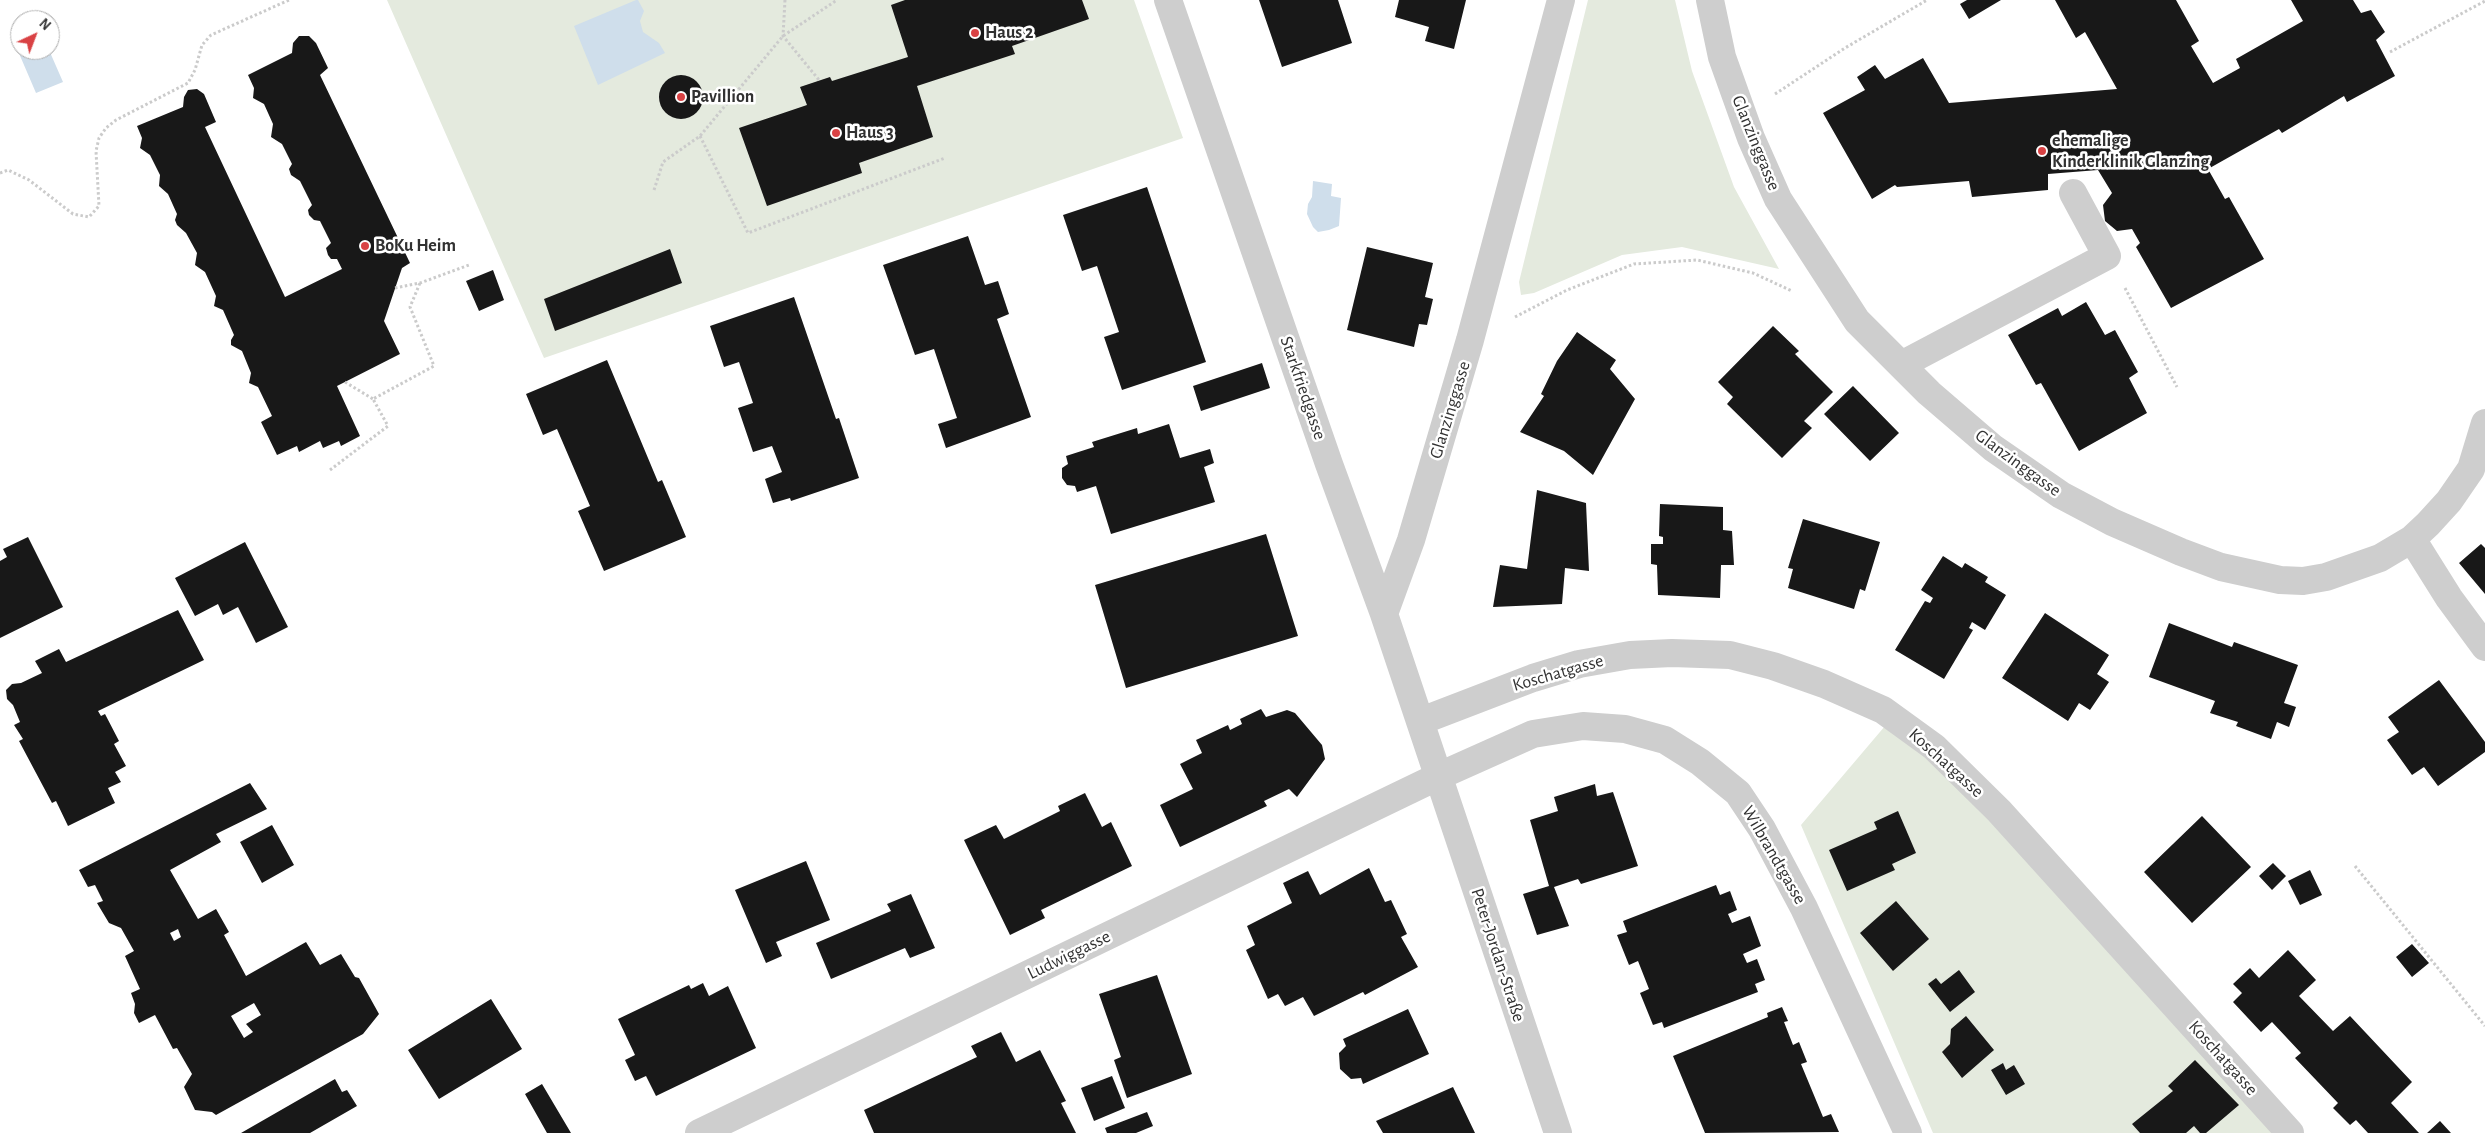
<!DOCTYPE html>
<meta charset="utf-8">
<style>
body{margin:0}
#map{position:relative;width:2485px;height:1133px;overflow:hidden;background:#fff;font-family:"Alegreya Sans",sans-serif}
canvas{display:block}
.north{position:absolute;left:10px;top:10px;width:50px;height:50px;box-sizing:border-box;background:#fff;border:1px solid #adadad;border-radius:50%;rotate:43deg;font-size:14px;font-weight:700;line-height:20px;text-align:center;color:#313131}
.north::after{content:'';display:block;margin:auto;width:18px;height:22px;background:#d94244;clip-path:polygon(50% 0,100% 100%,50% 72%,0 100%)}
</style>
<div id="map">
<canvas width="2485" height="1133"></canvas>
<div class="north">N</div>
</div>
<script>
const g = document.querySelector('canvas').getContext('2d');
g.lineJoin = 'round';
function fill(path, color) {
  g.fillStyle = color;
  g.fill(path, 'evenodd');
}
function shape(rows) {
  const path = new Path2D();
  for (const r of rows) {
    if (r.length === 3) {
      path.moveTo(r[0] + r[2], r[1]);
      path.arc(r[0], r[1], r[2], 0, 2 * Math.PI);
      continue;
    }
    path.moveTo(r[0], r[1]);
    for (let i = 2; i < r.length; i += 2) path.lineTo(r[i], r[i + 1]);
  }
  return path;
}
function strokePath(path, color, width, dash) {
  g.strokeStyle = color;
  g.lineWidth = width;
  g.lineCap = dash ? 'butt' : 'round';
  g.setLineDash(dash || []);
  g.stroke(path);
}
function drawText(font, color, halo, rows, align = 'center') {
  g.font = font + ' "Alegreya Sans",sans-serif';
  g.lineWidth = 5;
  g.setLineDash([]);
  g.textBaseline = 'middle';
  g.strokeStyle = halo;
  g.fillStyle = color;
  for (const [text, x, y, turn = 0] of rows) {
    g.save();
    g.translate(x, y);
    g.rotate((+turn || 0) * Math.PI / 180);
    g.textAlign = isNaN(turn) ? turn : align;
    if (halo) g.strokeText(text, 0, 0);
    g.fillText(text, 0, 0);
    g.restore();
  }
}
fill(shape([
 [387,0,1134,0,1183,138,544,358],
 [1588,0,1675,0,1692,71,1734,187,1779,269,1682,247,1622,255,1534,293,1521,295,1519,282],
 [1885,726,1957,780,2275,1133,1933,1133,1801,825]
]), '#e4eade');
fill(shape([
 [636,0,638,0,644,11,640,21,643,32,659,43,665,53,598,85,574,26],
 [20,33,20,50,49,50,63,82,36,93,12,37],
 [1313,181,1332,184,1331,196,1341,198,1339,226,1329,230,1318,232,1313,227,1307,214,1308,204,1312,197]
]), '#cfdeeb');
fill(shape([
 [905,0,1082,0,1089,19,1012,46,1015,54,917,86,933,137,859,163,862,173,767,206,739,128,807,105,800,87,830,77,832,81,908,57,891,5],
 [1259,0,1338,0,1352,43,1282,67],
 [1399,0,1466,0,1454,49,1425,41,1429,27,1395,17],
 [1967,0,2001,0,1969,19,1960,4],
 [2055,0,2176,0,2199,41,2191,46,2213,83,2240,68,2236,59,2303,21,2291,0,2353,0,2361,13,2371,10,2385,32,2376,40,2395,76,2347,102,2344,96,2282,133,2279,129,2208,169,2225,199,2229,197,2264,259,2171,308,2136,247,2140,243,2132,229,2117,231,2105,221,2103,205,2112,193,2098,170,2048,174,2048,190,1972,197,1969,181,1897,187,1895,185,1872,199,1823,113,1865,90,1857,77,1875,65,1885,79,1923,58,1949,103,2117,89,2085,32,2076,38],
 [299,36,309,36,316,43,328,68,320,75,410,263,402,268,384,321,400,354,337,386,360,436,341,446,339,441,323,448,320,441,299,452,297,446,277,455,261,422,272,416,258,387,249,383,251,373,242,351,231,345,231,340,234,335,223,310,214,306,216,296,205,272,195,265,197,253,186,233,177,225,175,220,177,214,168,194,159,186,160,175,150,155,140,148,142,138,137,126,183,107,184,97,188,90,197,89,204,94,216,122,205,127,285,297,342,269,337,259,331,259,328,255,326,248,331,243,320,221,314,220,309,215,308,210,312,205,300,181,291,175,289,169,292,164,282,144,271,137,273,124,264,104,253,98,254,88,248,75,292,53,293,43],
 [681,97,22],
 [1147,187,1206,362,1122,390,1104,337,1119,332,1097,266,1082,271,1063,215],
 [968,236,985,285,998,281,1009,314,997,319,1031,417,946,448,938,424,957,418,934,349,915,355,883,265],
 [1367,247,1433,263,1425,297,1433,299,1427,325,1419,324,1414,347,1347,330],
 [670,249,682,283,555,331,544,299],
 [493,270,504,300,479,311,466,281],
 [794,297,836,419,839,418,859,478,791,501,790,498,773,503,765,479,782,472,772,446,753,452,738,408,753,403,739,362,724,367,710,326],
 [2086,302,2105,335,2115,330,2138,372,2129,378,2147,413,2079,451,2041,383,2036,385,2008,335,2058,308,2062,316],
 [1773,326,1799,351,1795,354,1833,392,1804,421,1812,428,1782,458,1727,404,1733,397,1718,382],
 [1577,332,1616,360,1610,369,1635,399,1593,475,1564,451,1520,432,1544,396,1541,394,1557,361],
 [607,360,658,482,662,480,686,537,604,571,578,511,590,506,557,429,543,435,526,394],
 [1262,363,1270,388,1201,411,1193,386],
 [1853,386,1899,433,1870,461,1824,414],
 [1169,424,1180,458,1210,449,1214,463,1204,467,1215,502,1111,534,1096,486,1077,492,1075,486,1067,485,1062,478,1062,468,1068,464,1066,456,1094,447,1092,442,1137,428,1138,434],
 [1537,490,1586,503,1589,571,1565,568,1562,604,1493,607,1500,565,1527,569],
 [1660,504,1723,507,1723,530,1732,531,1734,565,1721,565,1720,598,1658,595,1657,565,1651,564,1651,544,1663,544,1663,537,1659,536],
 [1803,519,1880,542,1865,591,1860,589,1854,609,1788,588,1793,569,1788,568],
 [1266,534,1298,636,1126,688,1095,585],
 [28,537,63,607,0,638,0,561,7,557,3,549],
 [245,542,288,627,256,643,238,607,223,615,218,604,195,616,175,578],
 [2481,544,2485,548,2485,594,2459,563],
 [1943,556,1962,568,1965,563,1988,577,1985,582,2006,595,1985,630,1972,622,1969,628,1973,630,1944,679,1895,650,1925,601,1930,603,1933,598,1921,590],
 [178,610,204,660,98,711,101,716,105,714,119,741,114,744,126,766,115,772,121,782,108,788,115,803,68,826,56,801,52,803,19,741,23,739,14,725,20,722,13,705,7,699,6,690,12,684,21,683,42,673,35,661,59,649,66,662],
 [2045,613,2109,655,2097,674,2109,682,2090,710,2079,703,2068,721,2002,678],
 [2169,623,2232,647,2234,642,2298,665,2284,703,2296,707,2289,727,2277,722,2271,739,2236,726,2238,722,2210,713,2215,701,2149,677],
 [2439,680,2485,742,2485,752,2438,786,2424,767,2412,775,2387,740,2399,732,2388,717],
 [1261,709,1266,717,1287,710,1295,713,1322,745,1325,759,1297,797,1289,789,1264,801,1267,806,1180,847,1160,805,1193,789,1180,764,1202,753,1196,740,1228,725,1230,730,1242,724,1240,719],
 [250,783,267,809,216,834,221,842,170,870,198,919,216,909,229,932,224,935,246,976,306,942,320,965,341,954,355,977,359,978,379,1014,363,1034,216,1115,212,1112,195,1110,184,1087,192,1074,177,1048,173,1049,155,1015,139,1023,134,1013,135,1004,131,993,140,989,125,956,134,951,121,928,109,923,97,903,103,901,95,885,88,887,79,870],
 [178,929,181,937,174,941,170,933],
 [254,1003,261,1015,246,1024,253,1032,244,1038,231,1016],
 [1595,784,1597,796,1613,792,1638,866,1581,884,1578,879,1554,887,1569,926,1537,935,1523,894,1549,886,1530,820,1558,811,1554,797],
 [1085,793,1102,827,1111,822,1132,866,1041,910,1045,918,1010,935,964,840,996,825,1004,839,1060,811,1058,806],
 [1898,811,1916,853,1892,864,1895,870,1847,891,1829,850,1877,829,1874,822],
 [2202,816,2251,867,2192,923,2144,872],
 [272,825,294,865,262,883,240,842],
 [806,861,830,920,776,942,782,956,766,963,735,890],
 [2273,863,2286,876,2272,890,2259,876],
 [1369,868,1385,902,1391,900,1407,934,1401,937,1418,967,1365,995,1363,992,1314,1016,1303,997,1285,1006,1278,994,1268,999,1246,950,1255,945,1247,926,1292,903,1283,883,1308,871,1320,895],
 [2310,870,2322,895,2300,905,2288,881],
 [1716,885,1720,895,1730,891,1737,910,1728,914,1732,923,1750,916,1761,946,1743,954,1747,963,1757,959,1765,980,1755,984,1758,992,1664,1028,1662,1022,1653,1025,1640,993,1649,989,1638,961,1629,965,1617,935,1627,932,1623,921],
 [911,894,935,948,910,958,905,948,831,979,816,943,891,911,887,904],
 [1896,901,1929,939,1893,971,1860,933],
 [2412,944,2429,963,2412,977,2396,957],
 [2288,950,2316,980,2299,996,2333,1031,2350,1016,2412,1082,2391,1103,2419,1133,2368,1133,2356,1120,2350,1125,2333,1108,2338,1103,2295,1058,2301,1053,2272,1022,2261,1032,2233,1002,2242,993,2233,984,2250,968,2259,978],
 [1959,970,1975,992,1950,1012,1928,984,1936,978,1941,984],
 [1157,975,1192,1074,1127,1098,1114,1060,1121,1057,1099,994],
 [703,983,709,996,728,986,756,1048,656,1096,646,1076,635,1081,625,1060,635,1055,618,1019,689,985,691,989],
 [491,999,522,1049,439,1099,408,1050],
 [1782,1007,1788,1021,1784,1022,1793,1045,1799,1042,1807,1062,1801,1064,1823,1117,1831,1114,1839,1132,1705,1133,1673,1056,1768,1017,1767,1013],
 [1408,1009,1429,1054,1363,1084,1361,1078,1351,1079,1340,1069,1339,1053,1346,1046,1343,1039],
 [1966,1016,1994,1050,1962,1078,1942,1052,1950,1044,1951,1029],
 [1001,1032,1016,1062,1040,1050,1066,1101,1061,1103,1076,1133,874,1133,864,1110,977,1057,971,1046],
 [2195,1060,2239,1105,2206,1133,2200,1133,2194,1126,2186,1133,2140,1133,2132,1124,2173,1091,2168,1086],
 [2003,1063,2006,1070,2014,1065,2025,1084,2006,1095,1991,1070],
 [1112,1076,1125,1108,1094,1121,1081,1088],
 [335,1079,342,1092,347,1090,357,1106,310,1133,241,1133],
 [542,1084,571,1133,547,1133,525,1094],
 [1453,1087,1475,1133,1383,1133,1376,1121],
 [1147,1112,1153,1126,1136,1133,1107,1133,1105,1128],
 [2440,1121,2451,1133,2427,1133]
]), '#181818');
strokePath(shape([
 [785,0,783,36,819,80],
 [2390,52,2485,1],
 [1775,94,1845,48,1927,0],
 [700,136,748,233,945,158],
 [0,173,8,170,29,180,73,214,89,217,99,206,96,151,99,138,106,128,116,120,188,83,195,70,202,45,211,35,289,0],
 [654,190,663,162,700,136,783,36,837,0],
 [395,288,420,283,469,265],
 [2125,288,2177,387],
 [1515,317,1567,290,1634,264,1697,260,1753,273,1792,291],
 [345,382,373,399],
 [330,470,388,426,373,399,434,366,410,307,420,283],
 [2355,866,2485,1026]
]), '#cbcbcb', 3, [2.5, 2.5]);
strokePath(shape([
 [1168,0,1329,464,1384,614,1558,1133],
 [1710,0,1722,57,1751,138,1778,199,1857,321,1929,393,1993,448,2061,495,2112,522,2181,552,2221,567,2280,580,2303,581,2326,577,2380,558,2412,539,2428,524,2449,501,2471,469,2485,423],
 [1901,365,2107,256,2073,193],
 [2412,539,2449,598,2485,647],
 [1384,614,1411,540,1470,340,1561,0],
 [1421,721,1533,678,1579,664,1630,655,1672,653,1730,655,1773,666,1824,684,1883,710,1934,747,1999,811,2290,1133],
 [699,1133,1439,776,1533,734,1583,726,1625,729,1665,740,1700,762,1738,793,1762,829,1804,908,1908,1133]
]), '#cecece', 28);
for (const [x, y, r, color] of [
 [975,33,5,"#d94244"],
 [681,97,5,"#d94244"],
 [836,133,5,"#d94244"],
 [2042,151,5,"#d94244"],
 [365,246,5,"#d94244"]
]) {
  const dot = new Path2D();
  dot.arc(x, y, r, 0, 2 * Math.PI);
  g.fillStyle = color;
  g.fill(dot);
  strokePath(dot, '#fff', 2);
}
drawText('bold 18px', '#313131', '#fff', [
 ["Haus 2",985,33],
 ["Pavillion",691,97],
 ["Haus 3",846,133],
 ["ehemalige",2052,141],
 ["Kinderklinik Glanzing",2052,162],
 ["BoKu Heim",375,246]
], 'left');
drawText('18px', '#313131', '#fff', [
 ["Glanzinggasse",1756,143,68],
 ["Starkfriedgasse",1303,388,71],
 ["Glanzinggasse",1450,410,-73],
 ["Glanzinggasse",2018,463,36],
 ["Koschatgasse",1558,673,-16],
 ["Koschatgasse",1946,763,42],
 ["Wilbrandtgasse",1774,855,60],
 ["Ludwiggasse",1069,955,-26],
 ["Peter-Jordan-Straße",1498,955,72],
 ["Koschatgasse",2223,1058,48]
]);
</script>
